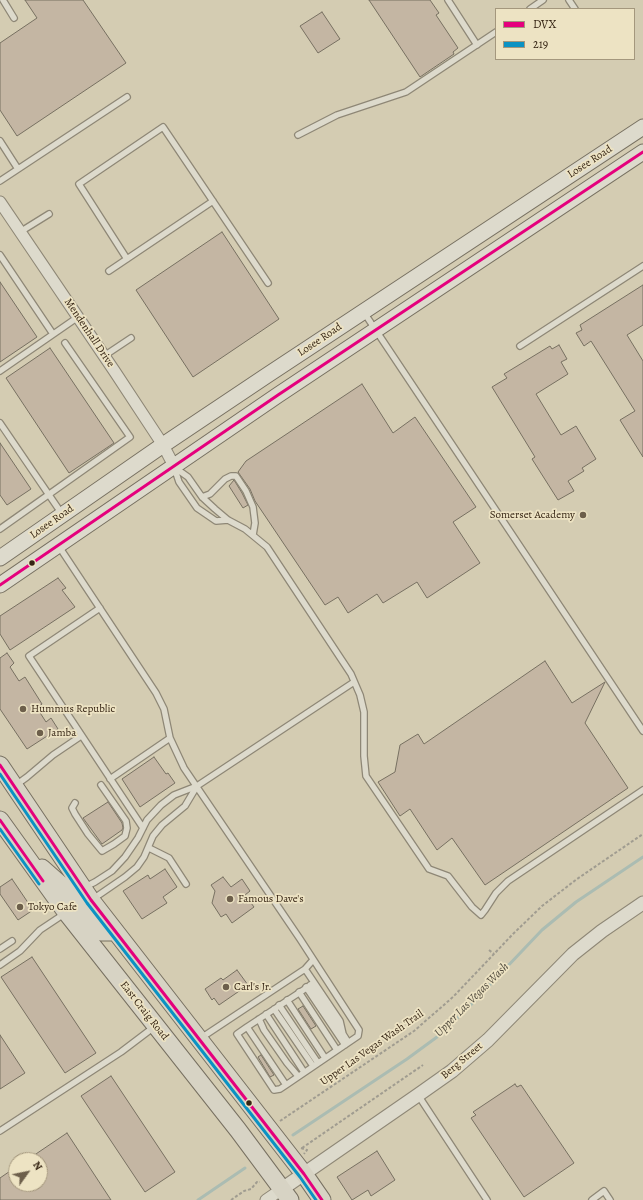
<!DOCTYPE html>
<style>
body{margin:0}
#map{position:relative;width:643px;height:1200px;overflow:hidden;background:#d4ccb2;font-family:Alegreya,serif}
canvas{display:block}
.legend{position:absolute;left:495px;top:8px;width:140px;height:52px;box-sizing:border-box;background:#ede3c3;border:1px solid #a4977d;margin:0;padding:5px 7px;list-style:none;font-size:12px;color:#362514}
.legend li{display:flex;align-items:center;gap:8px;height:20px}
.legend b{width:20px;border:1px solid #a4977d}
.north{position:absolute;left:8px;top:1152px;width:40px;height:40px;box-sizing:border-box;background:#ede3c3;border:1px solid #a4977d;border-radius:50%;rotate:57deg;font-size:11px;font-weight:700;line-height:16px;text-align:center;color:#362514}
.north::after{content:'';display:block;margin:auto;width:14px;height:18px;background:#6d5f4b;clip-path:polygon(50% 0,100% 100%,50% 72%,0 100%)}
</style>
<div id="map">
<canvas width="643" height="1200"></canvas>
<ul class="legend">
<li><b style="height:5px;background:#e5007d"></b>DVX</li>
<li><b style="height:5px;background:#0b92c3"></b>219</li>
</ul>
<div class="north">N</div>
</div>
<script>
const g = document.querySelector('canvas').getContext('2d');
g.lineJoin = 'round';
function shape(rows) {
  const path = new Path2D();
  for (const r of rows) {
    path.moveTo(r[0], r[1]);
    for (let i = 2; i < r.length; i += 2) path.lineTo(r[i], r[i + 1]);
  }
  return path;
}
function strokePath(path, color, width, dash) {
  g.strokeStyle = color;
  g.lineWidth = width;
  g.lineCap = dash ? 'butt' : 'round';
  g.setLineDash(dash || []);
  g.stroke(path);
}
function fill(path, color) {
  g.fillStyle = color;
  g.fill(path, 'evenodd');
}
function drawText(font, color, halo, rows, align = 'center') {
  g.font = font + ' Alegreya,serif';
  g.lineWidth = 3.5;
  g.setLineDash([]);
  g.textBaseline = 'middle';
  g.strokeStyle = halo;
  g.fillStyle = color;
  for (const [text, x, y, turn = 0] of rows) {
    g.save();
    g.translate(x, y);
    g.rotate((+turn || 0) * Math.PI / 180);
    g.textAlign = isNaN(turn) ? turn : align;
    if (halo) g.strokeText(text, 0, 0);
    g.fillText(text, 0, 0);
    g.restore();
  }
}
strokePath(shape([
 [293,1135,407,1059,437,1037,465,1011,542,930,576,902,643,857],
 [198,1200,245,1168]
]), '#abbcb2', 3);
const building = shape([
 [25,0,83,0,126,63,17,136,0,110,0,43,37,18,25,0],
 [369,0,430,0,439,13,436,15,458,48,453,52,454,54,420,77,369,0],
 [322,12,340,39,318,53,300,26,322,12],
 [222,232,279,319,193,377,136,290,222,232],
 [0,282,37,337,0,362,0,282],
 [643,285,643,325,627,335,643,361,643,457,620,420,635,411,591,341,584,346,576,333,582,330,580,325,643,285],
 [559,345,567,359,561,362,568,374,536,394,561,435,576,426,596,459,582,468,584,471,568,481,574,491,558,500,532,459,535,457,492,387,507,378,504,374,550,346,552,349,559,345],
 [50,348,114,443,69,473,6,378,50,348],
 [362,384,393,433,415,417,476,507,453,522,480,563,427,598,417,582,383,603,377,594,348,613,338,597,325,605,255,501,250,489,238,472,246,461,362,384],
 [0,443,31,489,7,505,0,495,0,443],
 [234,480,242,493,248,505,243,508,229,486,234,480],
 [58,578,66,588,62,590,75,607,10,650,0,634,0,616,58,578],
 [7,653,14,663,10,667,19,681,25,677,42,704,37,708,46,722,51,718,58,729,27,749,0,709,0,658,7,653],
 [545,661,572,703,605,682,585,723,628,788,485,885,452,838,437,850,410,809,400,816,378,782,395,772,400,745,418,734,424,744,545,661],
 [154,757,166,774,168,773,175,783,140,807,122,779,154,757],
 [108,802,122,823,123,828,122,830,102,844,83,818,108,802],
 [165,869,177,887,163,897,167,903,142,919,123,891,148,875,150,879,165,869],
 [223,877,231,887,242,879,250,891,245,895,254,907,232,923,226,914,221,917,212,903,215,891,211,885,223,877],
 [12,879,33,910,18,920,0,894,0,887,12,879],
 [32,957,96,1053,65,1073,1,977,32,957],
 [237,970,248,985,219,1005,214,998,212,1000,205,989,221,978,223,980,237,970],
 [303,1006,316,1026,311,1029,298,1009,303,1006],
 [0,1035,25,1073,0,1089,0,1035],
 [261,1055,274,1075,270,1077,258,1057,261,1055],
 [111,1076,175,1172,145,1192,81,1096,111,1076],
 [515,1084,517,1087,521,1085,574,1163,524,1197,471,1118,476,1115,473,1112,515,1084],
 [67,1133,111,1200,0,1200,0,1178,16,1167,16,1184,40,1184,40,1160,27,1160,67,1133],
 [377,1151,395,1180,371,1196,368,1190,352,1200,337,1177,377,1151]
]);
fill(building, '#c4b6a3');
strokePath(building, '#777061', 1);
const service = shape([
 [3,0,14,18],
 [448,0,477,45],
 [569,0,575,9],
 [530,9,543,0],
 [298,135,337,115,406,92,496,32],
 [0,141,18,169],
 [0,181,127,97],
 [20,232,49,214],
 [0,255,53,334],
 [127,259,79,184,163,127,268,283],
 [109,271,213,201],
 [363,311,643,731],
 [520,346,643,266],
 [104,356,131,338],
 [0,371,78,317],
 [0,423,62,514],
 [174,467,188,477,202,497,215,509,228,520,245,529,267,547,351,674,360,695,364,712,364,756,366,776,429,869,448,876,472,907,481,915,485,910,496,893,508,881,643,790],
 [174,467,179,482,197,508,216,521,228,520],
 [202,497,210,494,225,479,231,476,236,476,246,491,253,507,255,523,253,535],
 [0,529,130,437,65,343],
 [58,545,156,693,164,709,170,738,184,768,300,939,359,1030,358,1036,286,1085,247,1027,314,983],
 [100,608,29,656,143,828],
 [110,779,170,738],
 [16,785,27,777,53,755,81,736],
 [75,803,72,808,75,814,88,834,102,851,114,844,125,836,127,828,126,821,101,785],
 [149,848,169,858,186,884],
 [85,887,95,882,112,871,125,857,138,838,147,820,161,805,174,795,197,786,354,682],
 [93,899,125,877,137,867,144,857,153,836,162,825,185,806,197,786],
 [0,949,12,941],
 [0,965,20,951,40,930,64,914],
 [305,969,340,1021,343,1034,348,1042],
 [310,985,342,1032],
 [306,987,345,1045],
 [299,992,337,1050],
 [287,1000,325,1058],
 [279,1005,318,1063],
 [274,1009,313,1066],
 [266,1014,304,1072],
 [259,1019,264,1030,287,1063,298,1076],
 [247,1027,237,1034,274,1090,280,1089,286,1085],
 [201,1038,305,969,313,960],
 [418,1095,487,1200],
 [0,1131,121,1052,154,1027],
 [592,1200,604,1191,610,1200]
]);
const minor = shape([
 [0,202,115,372,163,445,174,466],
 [266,1200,282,1189]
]);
const tertiary = shape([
 [282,1189,418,1095,452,1071,488,1040,573,954,602,931,643,903]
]);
const secondary = shape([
 [0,558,163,445,266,376,643,127],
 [0,585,278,395,643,152]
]);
const primary = shape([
 [0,765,91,900,304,1174,322,1200],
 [0,820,66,912,238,1130,290,1200],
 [42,868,59,883,71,896,79,901,91,900],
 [66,912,80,913,101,932,116,932]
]);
strokePath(service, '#8e8776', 8);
strokePath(minor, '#8e8776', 13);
strokePath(tertiary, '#8e8776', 15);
strokePath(secondary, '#777061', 17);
strokePath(primary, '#777061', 19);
strokePath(shape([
 [489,950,494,954],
 [280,1121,414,1031,453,997,513,934,542,906,577,879,643,834],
 [301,1148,307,1150,304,1154],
 [302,1148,423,1065],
 [231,1200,244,1191,251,1189,257,1182,260,1182]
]), '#a09c90', 2, [3, 2]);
strokePath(service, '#dddacc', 5.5);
strokePath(minor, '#dddacc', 11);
strokePath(tertiary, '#dddacc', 13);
strokePath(secondary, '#dddacc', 15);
strokePath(primary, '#d7d3c4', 17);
strokePath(shape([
 [0,585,278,395,643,152],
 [0,765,91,900,304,1174,322,1200],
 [0,820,43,881]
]), '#e5007d', 3);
strokePath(shape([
 [0,774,87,903,300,1177,316,1200],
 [0,829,39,884]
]), '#0b92c3', 3);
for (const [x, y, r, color] of [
 [583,515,4,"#6d5f4b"],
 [32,563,3.5,"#362514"],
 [23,709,4,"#6d5f4b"],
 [40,733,4,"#6d5f4b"],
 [230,899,4,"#6d5f4b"],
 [20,907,4,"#6d5f4b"],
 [226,987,4,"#6d5f4b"],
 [249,1103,3.5,"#362514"]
]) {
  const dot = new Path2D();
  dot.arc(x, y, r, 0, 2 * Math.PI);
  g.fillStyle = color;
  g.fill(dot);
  strokePath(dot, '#ede3c3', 1.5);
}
drawText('11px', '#362514', '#ede3c3', [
 ["Losee Road",590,162,-33],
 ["Mendenhall Drive",89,333,56],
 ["Losee Road",320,340,-34],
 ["Losee Road",52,522,-35],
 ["East Craig Road",144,1011,52],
 ["Upper Las Vegas Wash Trail",372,1048,-35],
 ["Berg Street",462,1061,-40]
]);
drawText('11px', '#362514', '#ede3c3', [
 ["Somerset Academy",575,515,"right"],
 ["Hummus Republic",31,709],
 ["Jamba",48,733],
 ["Famous Dave's",238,899],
 ["Tokyo Cafe",28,907],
 ["Carl's Jr.",234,987]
], 'left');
drawText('italic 12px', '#4f493c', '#ede3c3', [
 ["Upper Las Vegas Wash",472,1000,-45]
]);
</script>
